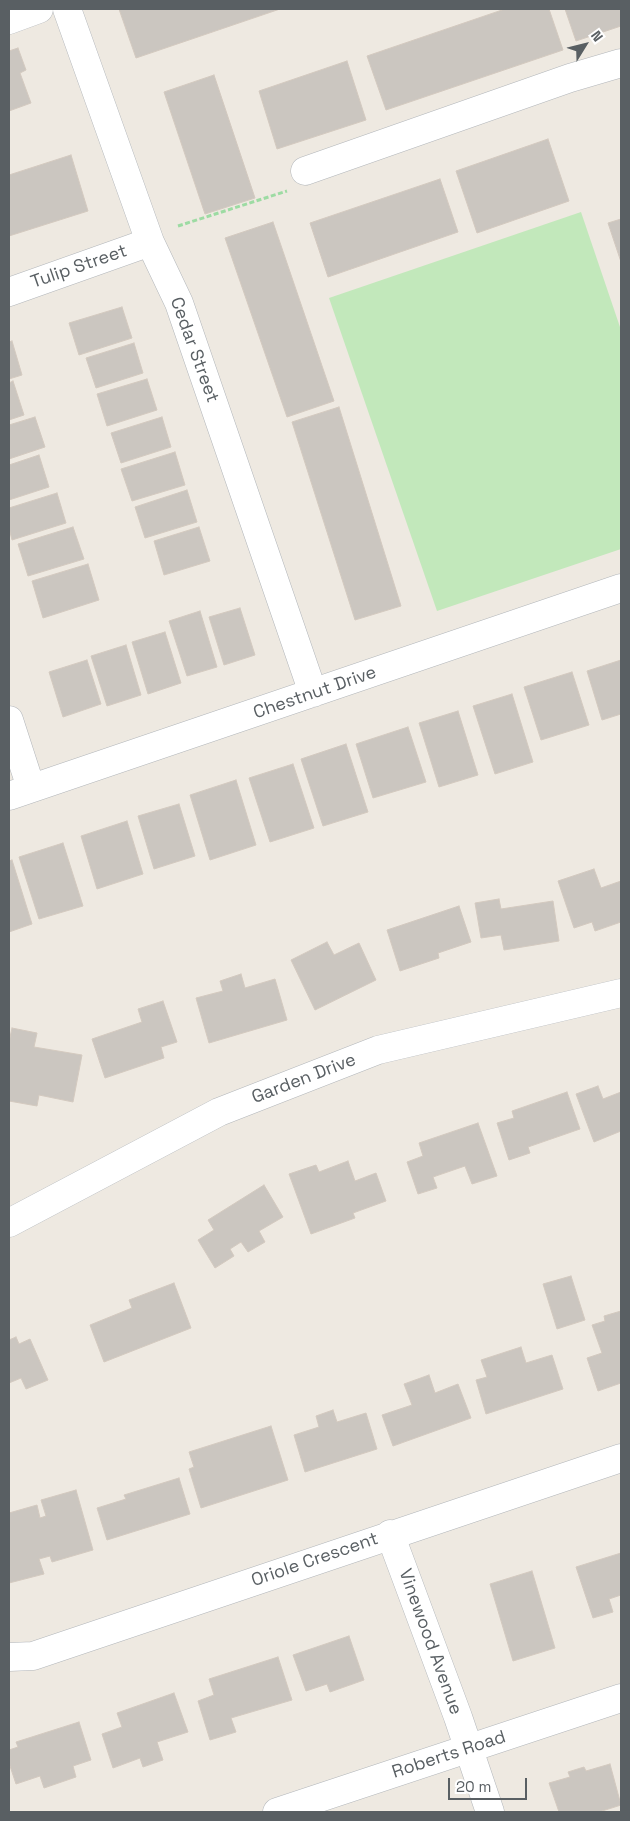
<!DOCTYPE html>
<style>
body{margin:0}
#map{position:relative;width:630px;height:1821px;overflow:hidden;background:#eee9e1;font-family:"Space Grotesk",sans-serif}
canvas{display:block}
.frame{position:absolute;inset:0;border:10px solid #595f63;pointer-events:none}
.north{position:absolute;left:560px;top:20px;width:50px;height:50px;-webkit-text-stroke:4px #fff;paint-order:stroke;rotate:54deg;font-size:14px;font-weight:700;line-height:20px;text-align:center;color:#595f63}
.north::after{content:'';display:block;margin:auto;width:18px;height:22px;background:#595f63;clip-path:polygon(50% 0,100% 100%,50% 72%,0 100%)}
.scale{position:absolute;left:448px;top:1778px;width:79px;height:22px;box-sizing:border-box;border:2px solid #595f63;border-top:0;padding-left:6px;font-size:15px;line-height:18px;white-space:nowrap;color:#595f63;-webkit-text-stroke:4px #fff;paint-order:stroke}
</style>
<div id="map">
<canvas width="630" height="1821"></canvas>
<div class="frame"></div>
<div class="north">N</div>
<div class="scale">20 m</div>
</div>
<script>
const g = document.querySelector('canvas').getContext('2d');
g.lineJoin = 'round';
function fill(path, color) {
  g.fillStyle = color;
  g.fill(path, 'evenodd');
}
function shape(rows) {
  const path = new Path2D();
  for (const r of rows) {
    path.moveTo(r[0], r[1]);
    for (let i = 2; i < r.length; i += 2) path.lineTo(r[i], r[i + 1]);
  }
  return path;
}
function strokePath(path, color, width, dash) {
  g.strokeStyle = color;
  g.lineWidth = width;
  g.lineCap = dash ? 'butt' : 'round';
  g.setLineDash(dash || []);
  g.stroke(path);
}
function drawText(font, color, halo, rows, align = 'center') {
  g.font = font + ' "Space Grotesk",sans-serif';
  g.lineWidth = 4.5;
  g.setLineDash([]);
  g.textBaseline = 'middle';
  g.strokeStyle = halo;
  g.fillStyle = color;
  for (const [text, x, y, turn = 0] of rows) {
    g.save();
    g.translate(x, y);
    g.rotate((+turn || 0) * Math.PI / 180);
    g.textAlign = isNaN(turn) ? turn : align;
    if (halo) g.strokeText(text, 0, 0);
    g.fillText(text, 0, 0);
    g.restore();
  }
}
fill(shape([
 [581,212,621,330,621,549,437,611,329,298]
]), '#c2e8bb');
const building = shape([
 [119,9,280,9,136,58,119,9],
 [505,9,549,9,563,50,386,110,367,56,505,9],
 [565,9,621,9,621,26,576,41,565,9],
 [18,48,26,70,20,73,31,103,9,111,9,51,18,48],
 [347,61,366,120,277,149,259,91,347,61],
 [214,75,255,198,205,214,164,92,214,75],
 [548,139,569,201,477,233,456,171,548,139],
 [71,155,88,211,9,236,9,175,71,155],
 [440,179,458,232,328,277,310,223,440,179],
 [621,219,621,262,608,223,621,219],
 [273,222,334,401,287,417,225,238,273,222],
 [122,307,132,338,79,355,69,323,122,307],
 [12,341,22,375,9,379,9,342,12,341],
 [134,343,143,373,96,388,86,358,134,343],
 [147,379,157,410,107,426,97,394,147,379],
 [13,381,24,415,9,420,9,383,13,381],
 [339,407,401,606,355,620,292,422,339,407],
 [35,417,45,447,9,459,9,425,35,417],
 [162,417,171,447,121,463,111,433,162,417],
 [175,452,185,485,132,501,121,469,175,452],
 [39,455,49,487,9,500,9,465,39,455],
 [187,490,197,522,145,538,135,507,187,490],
 [57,493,66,523,12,540,9,528,9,508,57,493],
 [73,527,84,559,28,576,18,544,73,527],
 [199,527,210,561,164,575,154,541,199,527],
 [88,564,99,600,43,618,32,581,88,564],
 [240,608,255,655,224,665,209,617,240,608],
 [200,611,217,667,187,676,169,621,200,611],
 [165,632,181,683,148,694,132,642,165,632],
 [126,645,141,695,107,706,91,656,126,645],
 [87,660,101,704,63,717,49,672,87,660],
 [621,660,621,714,602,720,587,671,621,660],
 [572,672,589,725,541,740,524,687,572,672],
 [512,694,533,762,495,774,473,706,512,694],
 [458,711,478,775,439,787,419,723,458,711],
 [408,727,426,782,373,798,356,744,408,727],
 [346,744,368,812,323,826,301,759,346,744],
 [293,764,314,828,270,842,249,778,293,764],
 [236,780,256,845,210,860,190,795,236,780],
 [179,804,195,856,154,869,138,816,179,804],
 [127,821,143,874,97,889,81,836,127,821],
 [63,843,83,906,39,919,19,857,63,843],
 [12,860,32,924,9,932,9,861,12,860],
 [594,869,601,888,621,881,621,922,595,931,592,922,574,928,558,881,594,869],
 [499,899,501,909,553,901,559,941,504,950,501,935,481,938,475,903,499,899],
 [459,906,471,942,438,953,439,958,400,971,387,930,459,906],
 [327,942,334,955,359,943,376,980,315,1010,291,960,327,942],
 [241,974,245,988,275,979,287,1020,209,1043,196,998,223,991,220,981,241,974],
 [163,1001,177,1042,161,1047,164,1058,105,1078,92,1039,142,1022,138,1009,163,1001],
 [12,1028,37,1033,34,1047,82,1055,73,1102,39,1095,37,1106,9,1101,9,1042,12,1028],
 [598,1086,603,1099,621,1092,621,1131,594,1142,576,1094,598,1086],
 [567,1092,580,1129,528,1147,530,1153,509,1160,497,1123,514,1118,512,1111,567,1092],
 [478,1123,497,1176,472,1184,465,1166,433,1177,437,1188,418,1194,407,1162,423,1156,419,1143,478,1123],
 [348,1161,355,1181,376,1173,386,1201,353,1213,355,1218,311,1234,289,1174,316,1165,319,1172,348,1161],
 [264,1185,283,1217,259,1231,265,1242,248,1252,241,1242,230,1249,234,1256,215,1268,198,1240,214,1230,208,1220,264,1185],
 [571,1276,585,1320,557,1329,543,1284,571,1276],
 [174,1283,191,1328,104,1362,90,1325,132,1308,129,1300,174,1283],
 [621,1311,621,1383,598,1391,587,1358,602,1353,592,1325,605,1321,604,1316,621,1311],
 [16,1337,19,1344,30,1339,48,1380,26,1389,21,1378,9,1383,9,1340,16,1337],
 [521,1347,526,1363,552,1355,563,1389,486,1414,476,1380,487,1377,481,1360,521,1347],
 [429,1375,435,1393,458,1384,471,1418,393,1446,382,1415,412,1405,404,1384,429,1375],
 [333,1410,337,1422,366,1413,377,1449,305,1472,294,1435,319,1427,316,1416,333,1410],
 [271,1426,288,1480,201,1508,189,1469,194,1467,189,1452,271,1426],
 [179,1478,190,1514,107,1540,97,1508,126,1499,124,1495,179,1478],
 [76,1490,93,1550,52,1562,50,1556,39,1559,44,1574,9,1583,9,1513,37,1505,40,1518,46,1516,41,1500,76,1490],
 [621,1553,621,1595,609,1599,613,1612,593,1618,576,1567,621,1553],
 [532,1571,555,1648,513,1661,490,1584,532,1571],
 [349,1636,364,1680,330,1692,327,1684,306,1691,293,1655,349,1636],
 [278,1657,292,1700,231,1718,236,1732,210,1740,198,1701,214,1695,209,1679,278,1657],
 [174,1693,188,1732,157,1742,163,1760,143,1767,140,1758,113,1768,102,1734,122,1727,117,1713,174,1693],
 [79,1722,91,1760,73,1766,76,1777,44,1788,40,1776,16,1784,9,1763,9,1750,18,1747,16,1742,79,1722],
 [610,1764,621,1805,599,1812,559,1812,549,1783,570,1777,568,1772,584,1767,586,1771,610,1764]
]);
fill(building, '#cbc6c0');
strokePath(building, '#d3c9bf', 1);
const minor = shape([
 [67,9,150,242,179,303,313,693],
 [9,20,39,9],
 [305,171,570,78,621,63],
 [9,292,150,242],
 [9,720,31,788],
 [9,796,621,588],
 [9,1223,219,1112,378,1050,621,993],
 [390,1534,458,1717,490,1812],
 [9,1657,33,1656,621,1458],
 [277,1812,621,1698]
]);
strokePath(minor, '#b2b6ba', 29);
strokePath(shape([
 [178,226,287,191]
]), '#9ddba3', 3, [5, 2.5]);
strokePath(minor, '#fff', 28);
drawText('18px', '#595f63', '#fff', [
 ["Tulip Street",79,267,-19],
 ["Cedar Street",194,350,70],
 ["Chestnut Drive",315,693,-19],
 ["Garden Drive",304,1079,-21],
 ["Oriole Crescent",315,1560,-19],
 ["Vinewood Avenue",430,1642,70],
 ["Roberts Road",449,1755,-18]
]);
</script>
